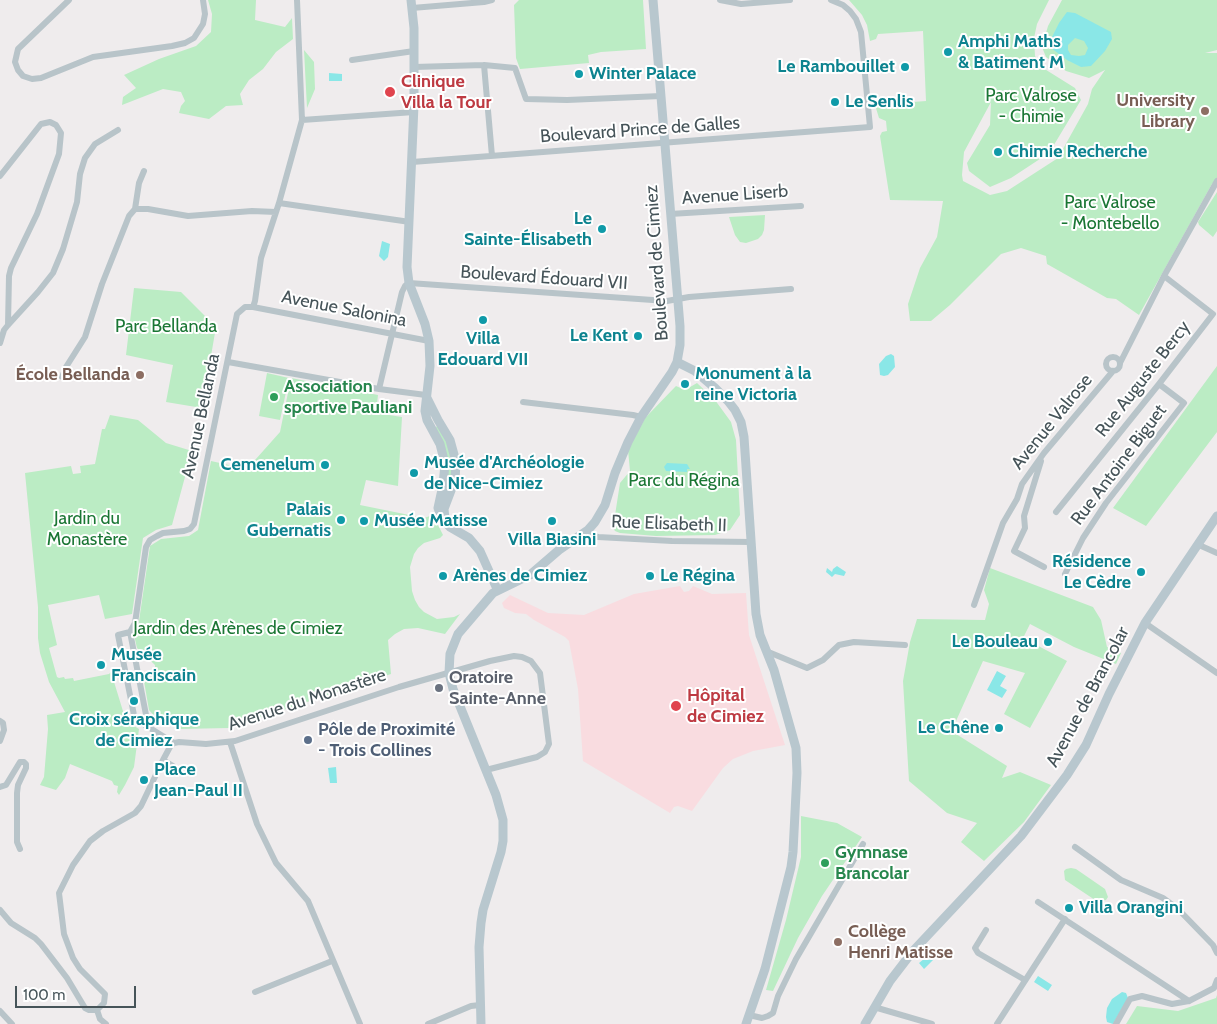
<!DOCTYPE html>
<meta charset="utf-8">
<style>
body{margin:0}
#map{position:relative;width:1217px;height:1024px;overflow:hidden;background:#efeced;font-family:Cabin,sans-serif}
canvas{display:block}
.scale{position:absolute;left:15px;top:986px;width:121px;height:22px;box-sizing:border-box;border:2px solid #465459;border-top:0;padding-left:6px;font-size:15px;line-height:18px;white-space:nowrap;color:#465459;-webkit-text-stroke:4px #fff;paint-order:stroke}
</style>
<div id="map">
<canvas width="1217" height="1024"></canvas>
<div class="scale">100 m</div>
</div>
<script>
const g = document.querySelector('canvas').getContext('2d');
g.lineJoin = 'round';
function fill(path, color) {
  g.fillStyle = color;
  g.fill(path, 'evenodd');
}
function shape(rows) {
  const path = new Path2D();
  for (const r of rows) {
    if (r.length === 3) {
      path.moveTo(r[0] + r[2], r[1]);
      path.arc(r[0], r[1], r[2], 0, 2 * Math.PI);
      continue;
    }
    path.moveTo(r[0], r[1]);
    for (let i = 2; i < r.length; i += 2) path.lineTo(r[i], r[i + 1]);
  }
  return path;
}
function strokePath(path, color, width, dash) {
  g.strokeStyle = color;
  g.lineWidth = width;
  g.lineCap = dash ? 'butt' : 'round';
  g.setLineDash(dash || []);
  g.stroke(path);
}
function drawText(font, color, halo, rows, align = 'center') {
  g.font = font + ' Cabin,sans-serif';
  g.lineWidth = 4;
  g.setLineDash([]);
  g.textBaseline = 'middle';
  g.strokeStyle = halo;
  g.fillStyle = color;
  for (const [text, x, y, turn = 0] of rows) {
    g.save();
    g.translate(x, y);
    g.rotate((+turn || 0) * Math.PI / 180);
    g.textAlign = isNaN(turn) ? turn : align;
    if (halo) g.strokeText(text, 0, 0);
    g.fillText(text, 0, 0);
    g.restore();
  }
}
fill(shape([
 [680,586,684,592,689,591,693,586,712,594,746,593,749,635,785,745,753,751,733,759,723,768,692,811,678,806,674,807,670,813,583,761,578,689,569,641,565,637,534,620,526,614,515,613,504,608,502,603,510,595,548,613,584,615,634,594]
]), '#f9dce0');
fill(shape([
 [208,0,256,0,255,20,285,27,292,18,293,39,276,52,263,69,249,80,240,94,243,105,226,106,209,119,179,113,181,106,185,101,181,92,163,89,122,105,123,97,136,88,124,75,159,59,196,46,211,32,212,14],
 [519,0,643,0,646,49,601,52,588,55,589,63,520,69,516,58,514,5],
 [849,0,1049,0,1037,24,1034,38,1035,56,1043,68,1075,88,1081,100,1049,153,1011,178,990,187,969,171,967,163,990,125,991,102,964,152,962,175,963,181,990,195,1007,191,1058,158,1088,104,1092,89,1105,70,1089,78,1066,71,1046,57,1042,47,1048,26,1062,0,1217,0,1217,50,1205,53,1217,53,1217,179,1212,184,1139,315,1116,299,1107,298,1047,264,1046,256,1021,248,1001,254,950,305,931,321,910,321,908,304,920,268,937,237,943,201,890,200,880,136,882,132,887,131,886,121,879,118,875,105,926,101,923,31,878,34,876,39,870,41,867,25,862,15],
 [304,50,314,62,315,89,307,108],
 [1217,192,1217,231,1213,237,1199,225,1198,222],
 [765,215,764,230,762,235,758,239,746,243,740,242,735,235,729,217],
 [134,288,181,292,216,327,202,408,166,402,173,365,126,355],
 [1217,366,1217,432,1146,526,1113,508],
 [267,373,289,378,280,420,259,416],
 [291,378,378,395,376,413,402,417,398,486,366,480,360,505,424,518,433,515,443,535,440,538,424,543,418,548,414,554,410,567,412,591,415,600,419,607,424,612,437,619,454,617,460,614,445,634,418,628,404,629,395,634,388,640,391,674,229,728,179,729,158,720,149,710,144,681,150,678,155,670,155,665,137,648,134,635,139,621,150,546,161,539,189,536,198,530,211,461,247,469,280,432],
 [697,383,715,400,731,422,736,440,740,515,730,530,715,535,656,536,620,533,615,531,613,528,620,483,630,471,628,450,645,418,676,386,685,390],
 [110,415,138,420,166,443,192,451,172,525,156,530,143,538,132,614,105,619,99,595,48,605,57,645,49,648,57,677,59,678,64,677,65,679,73,678,74,681,109,674,111,672,126,721,139,729,134,767,125,785,119,795,117,792,118,786,114,785,112,781,70,764,65,778,56,790,40,785,44,777,48,729,47,715,65,712,49,682,40,653,38,638,38,607,25,473,71,466,73,474,81,473,80,466,95,464,102,429,105,429],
 [438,425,447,441,452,464,452,477,448,477,448,459,435,428],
 [990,568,1093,607,1101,620,1107,647,1121,653,1116,664,1074,647,1030,624,1023,638,1067,661,1030,728,1004,714,1025,673,983,661,956,721,956,734,1007,766,1002,778,1020,772,1051,785,1024,822,984,861,961,842,977,823,947,813,909,781,903,681,910,642,917,619,985,620,989,604,984,590],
 [801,816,837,823,862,837,822,896,798,938,773,991,766,990,786,920,801,857],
 [1071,868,1076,869,1105,889,1108,897,1106,900,1098,902,1065,880,1064,871,1066,869],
 [1217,995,1217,1024,1126,1024,1137,1006,1178,1011,1216,998]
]), '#bbecc4');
fill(shape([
 [1067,12,1075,13,1111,32,1112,39,1105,51,1091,66,1081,67,1067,60,1051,48,1050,41,1059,23],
 [1075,38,1084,41,1088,48,1085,55,1079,56,1071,55,1068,50,1068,45],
 [329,73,342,74,342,81,329,81],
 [382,241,390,244,388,257,384,261,379,256],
 [891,354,894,356,895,367,888,375,884,376,880,375,879,364,886,356],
 [667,463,687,464,690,469,687,469,687,472,666,471,664,467],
 [837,566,846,572,844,576,835,574,832,577,826,572,827,568,832,572,833,569],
 [997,671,1006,676,1000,686,1007,690,1002,698,987,690],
 [336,767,337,783,330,783,328,768],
 [930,954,934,959,924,969,919,963],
 [1038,976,1052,985,1048,991,1034,982],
 [1122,992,1126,993,1128,998,1113,1024,1107,1022,1106,1017,1107,1008,1112,999]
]), '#8ae7e7');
strokePath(shape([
 [69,0,18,49,15,62,18,70,23,76,32,79,41,78,93,57,172,46,185,43,194,38,203,24,205,14,203,0],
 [720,0,741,4,790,0],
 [412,8,484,2,492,0],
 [352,60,414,51],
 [484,65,492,156],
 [414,67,484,65,515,68,526,99,567,100,661,96],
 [302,120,414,112],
 [412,162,870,127,861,32,856,19,850,11,843,5,831,0],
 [0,176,41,124,50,122,56,125,61,133,59,154,37,214,11,268,9,276,8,325],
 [279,203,410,222],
 [135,209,139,183,144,171],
 [670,214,801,206],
 [253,307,255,301,261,258,279,203,302,120,297,0],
 [0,343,4,330,8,325,38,292,53,273,63,249,77,202,80,174,85,158,95,144,118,130],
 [1113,364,7],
 [228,362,379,389,426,395],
 [1120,363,1164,276,1217,181],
 [62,377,66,367,85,337,102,284,129,216,135,209,148,209,188,216,252,211,276,212],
 [379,389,402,292,405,286,409,283,667,301,689,297,791,289],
 [523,402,633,415,641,417],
 [1041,461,1024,516,1025,528,1014,551,1044,567],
 [1056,512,1159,384,1213,314,1164,276],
 [588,530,591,534,598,537,672,541,751,542],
 [1199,545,1217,553],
 [1065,574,1083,538,1106,503,1184,403,1159,384],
 [974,605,1003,523,1017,499,1022,484,1044,453,1113,371],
 [1145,623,1217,673],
 [130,632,118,635,134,715,137,720,174,743],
 [766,651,807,668,823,660,839,645,854,642,905,645],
 [0,721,3,723,4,730,0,741],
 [151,728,147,720,130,632,135,623,146,547,150,540,157,536,163,533,184,531,190,529,194,524,237,314,245,307,253,307,429,341],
 [230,742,257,824,276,863,308,901,360,1024],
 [174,743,179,742,206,744,235,741,399,687,490,661,514,656,522,657,531,661,540,673,549,744,545,752,537,757,486,770],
 [163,760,173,766],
 [0,787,6,785,20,762,24,762,26,764,26,768,18,785,17,793,17,842,20,849],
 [1075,847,1121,880,1163,898,1178,909,1213,945,1217,953],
 [1038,902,1189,1001],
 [0,910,11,923,35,938,41,944,67,978,85,1008,89,1010,97,1010],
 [986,930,975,948,978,953,1025,980],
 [255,992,332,961],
 [874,1007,932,1024],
 [97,1010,104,1003,105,994,80,969,73,958,64,934,59,893,73,865,90,841,103,831,135,813,141,806,163,760,171,745,174,743],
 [97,1010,100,1019,106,1024],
 [0,1011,12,1024],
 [749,1015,762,1018,768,1016,773,1013,778,996,796,959,863,844],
 [428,1024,471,1006,480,1005],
 [997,1024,1065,919],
 [1116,1024,1130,999,1142,996,1172,1004,1189,1001,1214,988,1217,980]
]), '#b8c4c9', 6);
strokePath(shape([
 [411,0,414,28,414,105,407,267,409,283,425,324,429,341,430,366,425,411,427,420,440,444,445,464,443,485,438,508,442,519,450,527,469,538,480,551,497,589],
 [677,362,695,371,715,388,728,401,735,410,741,422,744,437,756,614,760,635,774,670,796,748,797,773,793,852,791,867,765,969,746,1024],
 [426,396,438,420,450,440,456,462,455,480,444,509,445,519],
 [481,1024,479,947,481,923,483,910,501,852,503,841,503,820,496,795,453,689,449,673,450,654,458,634,493,593,530,575,559,550,588,530,595,522,605,505,615,473,628,442,641,417,672,372,677,362,680,345,680,326,653,0],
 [865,1024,890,981,913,951,1021,836,1067,775,1086,745,1109,694,1145,623,1217,516]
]), '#b8c7ce', 9);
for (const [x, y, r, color] of [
 [948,52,5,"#0f9aa8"],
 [905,67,5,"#0f9aa8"],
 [579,74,5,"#0f9aa8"],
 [390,92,6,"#e0444e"],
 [835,102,5,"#0f9aa8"],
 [1205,111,5,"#8d6e63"],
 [998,152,5,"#0f9aa8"],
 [602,229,5,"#0f9aa8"],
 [483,320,5,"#0f9aa8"],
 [638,336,5,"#0f9aa8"],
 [140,375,5,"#8d6e63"],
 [685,384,5,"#0f9aa8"],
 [274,397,5,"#2e9e5b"],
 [325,465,5,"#0f9aa8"],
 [414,473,5,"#0f9aa8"],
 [341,520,5,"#0f9aa8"],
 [364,521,5,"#0f9aa8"],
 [552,521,5,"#0f9aa8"],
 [1141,572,5,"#0f9aa8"],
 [443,576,5,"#0f9aa8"],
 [650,576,5,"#0f9aa8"],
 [1048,642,5,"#0f9aa8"],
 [101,665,5,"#0f9aa8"],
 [439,688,5,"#6b7280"],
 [134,701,5,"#0f9aa8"],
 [676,706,6,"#e0444e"],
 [999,728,5,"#0f9aa8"],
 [308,740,5,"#5c6f8a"],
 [144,780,5,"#0f9aa8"],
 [825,863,5,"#2e9e5b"],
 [1069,908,5,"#0f9aa8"],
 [838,942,5,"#8d6e63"]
]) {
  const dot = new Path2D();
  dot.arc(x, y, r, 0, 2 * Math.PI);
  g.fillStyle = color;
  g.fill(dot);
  strokePath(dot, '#fff', 2);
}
drawText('bold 18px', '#0d838f', '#fff', [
 ["Amphi Maths",958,42],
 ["& Batiment M",958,63],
 ["Le Rambouillet",895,67,"right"],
 ["Winter Palace",589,74],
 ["Le Senlis",845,102],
 ["Chimie Recherche",1008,152],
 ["Le",592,219,"right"],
 ["Sainte-Élisabeth",592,240,"right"],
 ["Le Kent",628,336,"right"],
 ["Villa",483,339,"center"],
 ["Edouard VII",483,360,"center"],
 ["Monument à la",695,374],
 ["reine Victoria",695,395],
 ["Musée d'Archéologie",424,463],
 ["de Nice-Cimiez",424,484],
 ["Cemenelum",315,465,"right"],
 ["Palais",331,510,"right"],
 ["Gubernatis",331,531,"right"],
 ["Musée Matisse",374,521],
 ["Villa Biasini",552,540,"center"],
 ["Résidence",1131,562,"right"],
 ["Le Cèdre",1131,583,"right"],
 ["Arènes de Cimiez",453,576],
 ["Le Régina",660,576],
 ["Le Bouleau",1038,642,"right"],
 ["Musée",111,655],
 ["Franciscain",111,676],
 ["Croix séraphique",134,720,"center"],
 ["de Cimiez",134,741,"center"],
 ["Le Chêne",989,728,"right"],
 ["Place",154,770],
 ["Jean-Paul II",154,791],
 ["Villa Orangini",1079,908]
], 'left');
drawText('bold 18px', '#be3a42', '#fff', [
 ["Clinique",401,82],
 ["Villa la Tour",401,103],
 ["Hôpital",687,696],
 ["de Cimiez",687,717]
], 'left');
drawText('18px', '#1a7634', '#fff', [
 ["Parc Valrose",1031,96],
 ["- Chimie",1031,117],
 ["Parc Valrose",1110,203],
 ["- Montebello",1110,224],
 ["Parc Bellanda",166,327],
 ["Parc du Régina",684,481],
 ["Jardin du",87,519],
 ["Monastère",87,540],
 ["Jardin des Arènes de Cimiez",238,629]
]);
drawText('bold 18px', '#785e54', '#fff', [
 ["University",1195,101],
 ["Library",1195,122],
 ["École Bellanda",130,375],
 ["Collège",848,932,"left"],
 ["Henri Matisse",848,953,"left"]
], 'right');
drawText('18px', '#465459', '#fff', [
 ["Boulevard Prince de Galles",640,130,-4],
 ["Avenue Liserb",735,195,-4],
 ["Boulevard de Cimiez",657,263,-94],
 ["Boulevard Édouard VII",544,278,4],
 ["Avenue Salonina",344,309,11],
 ["Rue Auguste Bercy",1143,379,-52],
 ["Avenue Bellanda",201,416,-78],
 ["Avenue Valrose",1052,422,-51],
 ["Rue Antoine Biguet",1119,465,-53],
 ["Rue Elisabeth II",669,524,2],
 ["Avenue de Brancolar",1088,697,-62],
 ["Avenue du Monastère",307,700,-18]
]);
drawText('bold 18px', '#27864d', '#fff', [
 ["Association",284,387],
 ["sportive Pauliani",284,408],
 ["Gymnase",835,853],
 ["Brancolar",835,874]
], 'left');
drawText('bold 18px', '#5b616d', '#fff', [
 ["Oratoire",449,678],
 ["Sainte-Anne",449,699]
], 'left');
drawText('bold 18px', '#4e5e75', '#fff', [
 ["Pôle de Proximité",318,730],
 ["- Trois Collines",318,751]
], 'left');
</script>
